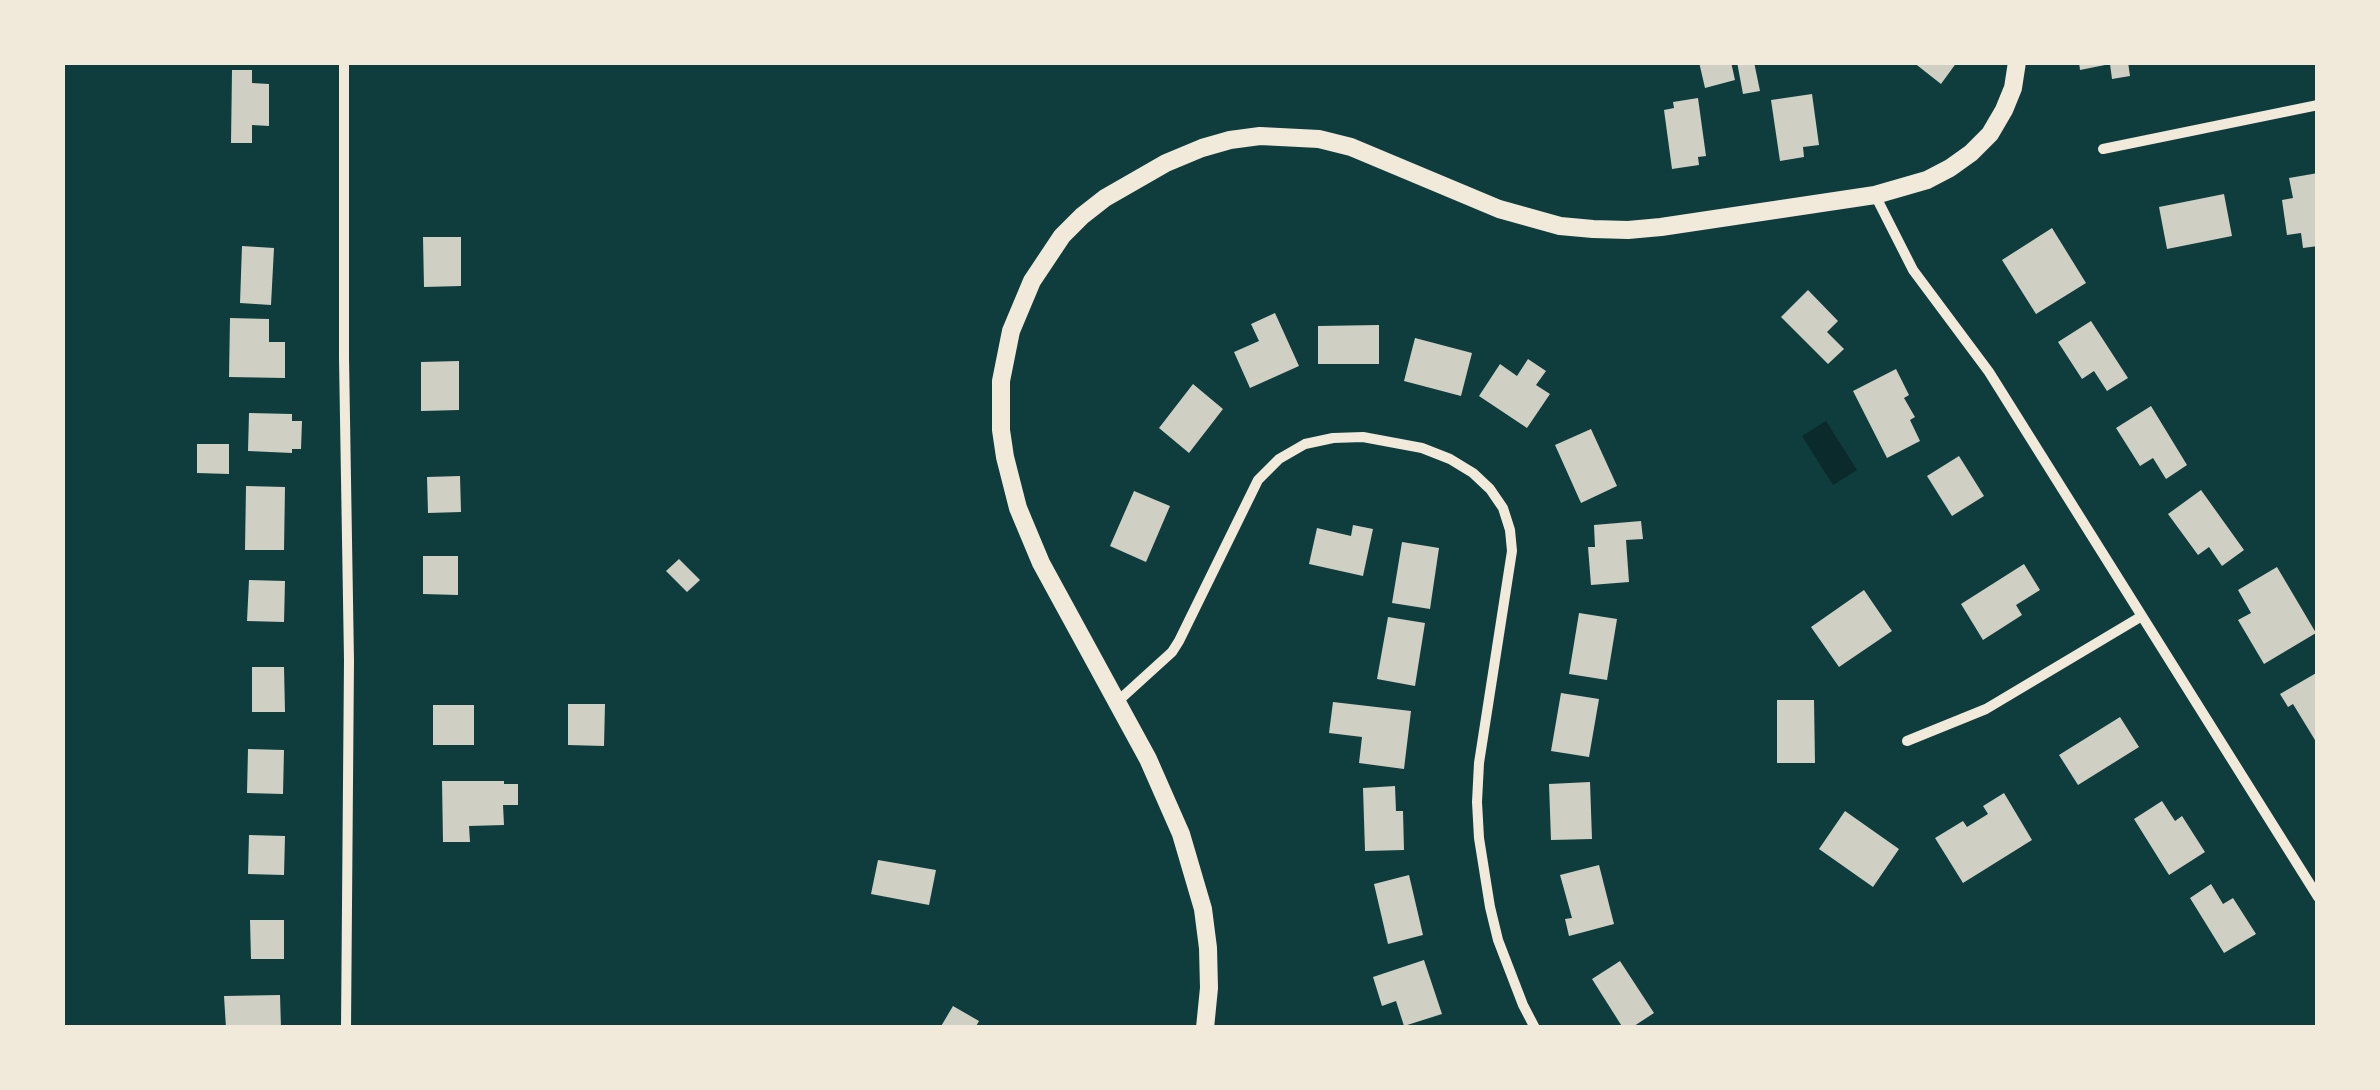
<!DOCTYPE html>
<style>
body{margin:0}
#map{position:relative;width:2380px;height:1090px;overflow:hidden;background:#0f3d3e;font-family:"Exo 2",sans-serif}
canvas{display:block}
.frame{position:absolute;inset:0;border:65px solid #f1e9da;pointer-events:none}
</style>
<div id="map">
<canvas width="2380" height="1090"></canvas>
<div class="frame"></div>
</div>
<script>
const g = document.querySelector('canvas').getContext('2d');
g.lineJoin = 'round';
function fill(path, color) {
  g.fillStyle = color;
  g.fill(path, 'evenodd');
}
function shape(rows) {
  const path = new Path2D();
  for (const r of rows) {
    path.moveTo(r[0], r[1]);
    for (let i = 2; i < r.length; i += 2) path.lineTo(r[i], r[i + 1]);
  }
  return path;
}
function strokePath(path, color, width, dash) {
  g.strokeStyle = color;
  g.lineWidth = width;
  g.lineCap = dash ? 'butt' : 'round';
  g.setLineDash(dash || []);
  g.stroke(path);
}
fill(shape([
 [1826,421,1857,470,1833,485,1802,436]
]), '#0a2a2b');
fill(shape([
 [1699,62,1731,62,1735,80,1705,88],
 [1737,62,1754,62,1760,91,1743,94],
 [1913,62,1957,62,1941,84],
 [2079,62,2128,62,2130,76,2112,79,2110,64,2080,70],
 [232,70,252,70,252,83,269,84,269,126,252,125,252,143,231,143],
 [1812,94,1819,145,1803,147,1804,157,1780,161,1771,100],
 [1698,98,1706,156,1698,157,1699,165,1672,169,1664,110,1674,108,1673,102],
 [2318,173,2318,246,2303,248,2301,233,2287,235,2282,200,2293,198,2289,178],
 [2224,194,2232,236,2167,249,2159,207],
 [2052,228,2086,283,2036,314,2002,260],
 [423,237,461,237,461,286,424,287],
 [242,246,274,248,271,305,240,303],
 [1808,290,1838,321,1827,332,1844,349,1828,364,1781,317],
 [1275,313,1299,366,1250,388,1234,352,1259,341,1251,324],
 [230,318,269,319,269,342,285,342,285,378,229,377],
 [2091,321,2128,378,2107,391,2094,371,2082,379,2058,342],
 [1379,325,1379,364,1318,364,1318,326],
 [1415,338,1472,353,1461,396,1404,381],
 [1528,359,1546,371,1536,385,1550,394,1527,428,1479,396,1500,364,1517,376],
 [459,361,459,410,421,411,421,362],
 [1896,369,1909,395,1904,398,1915,417,1910,420,1920,441,1887,458,1853,391],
 [1193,384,1223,409,1189,453,1159,428],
 [2151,406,2187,465,2166,479,2153,458,2140,466,2116,428],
 [249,413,292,414,292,421,302,421,301,449,292,449,292,453,248,451],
 [1591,429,1617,486,1581,503,1555,445],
 [197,444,229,444,229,474,197,473],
 [1959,456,1984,496,1952,516,1927,476],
 [460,476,461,512,428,513,427,477],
 [246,486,285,487,284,550,245,550],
 [2201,490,2244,550,2222,566,2209,547,2198,555,2168,514],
 [1134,491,1170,506,1146,562,1110,546],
 [1641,521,1643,539,1626,540,1629,582,1591,585,1588,547,1595,547,1594,525],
 [1353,525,1373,529,1363,576,1309,564,1317,528,1351,536],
 [1402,542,1439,548,1430,609,1392,603],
 [423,556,458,556,458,595,423,594],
 [679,559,700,580,687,592,666,571],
 [2024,564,2040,590,2016,605,2022,615,1983,640,1961,604],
 [2277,567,2316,633,2264,664,2238,620,2251,613,2238,590],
 [249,580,285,581,284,622,247,621],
 [1864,590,1892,631,1839,667,1811,627],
 [1579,613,1617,619,1607,680,1569,674],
 [1388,617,1425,623,1415,686,1377,679],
 [252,667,284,667,285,712,252,712],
 [2318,672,2318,745,2293,704,2288,707,2280,694],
 [1561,693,1599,699,1589,757,1551,751],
 [1777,700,1814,700,1815,763,1777,763],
 [1333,702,1411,711,1404,769,1359,763,1362,737,1329,733],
 [568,704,605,704,604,746,568,745],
 [433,705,474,705,474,745,433,745],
 [2120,717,2139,747,2078,785,2059,755],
 [248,749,284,750,283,794,247,793],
 [442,781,504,781,504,784,518,784,518,805,503,805,504,825,469,826,470,842,443,842],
 [1590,782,1592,839,1551,840,1549,784],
 [1395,786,1396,811,1403,811,1404,850,1365,851,1363,788],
 [2004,793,2032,840,1963,883,1935,838,1963,821,1967,827,1988,814,1983,806],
 [2162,801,2175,821,2182,816,2205,852,2169,875,2134,819],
 [1845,811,1899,849,1873,887,1819,849],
 [249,835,285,836,284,875,248,874],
 [878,860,936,870,929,905,871,894],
 [1599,865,1614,924,1569,936,1565,919,1572,918,1560,875],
 [1409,875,1423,935,1388,944,1374,884],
 [2211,884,2223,904,2233,898,2256,934,2224,953,2190,898],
 [250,920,284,920,284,959,251,959],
 [1424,960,1442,1014,1404,1026,1396,1001,1382,1006,1373,977],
 [1620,961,1654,1013,1631,1028,1623,1028,1592,979],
 [280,995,281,1028,226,1028,224,996],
 [953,1006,979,1021,975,1028,940,1028]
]), '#cfcfc3');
strokePath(shape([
 [344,62,344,358,349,660,346,1028],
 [2103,149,2318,105],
 [1875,195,1913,270,1989,372,2318,897],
 [1117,702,1172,652,1179,641,1258,480,1279,459,1305,444,1333,438,1363,437,1422,448,1450,459,1473,473,1490,489,1503,508,1510,530,1512,551,1479,763,1477,802,1479,838,1490,907,1498,940,1523,1005,1535,1028],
 [1907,741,1986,709,2142,616]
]), '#f1e9da', 10);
strokePath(shape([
 [1205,1028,1209,988,1208,948,1203,909,1181,834,1148,759,1041,563,1018,508,1005,457,1001,430,1001,381,1011,331,1032,281,1062,236,1082,216,1105,198,1166,163,1202,148,1230,140,1260,136,1319,139,1351,147,1499,209,1560,226,1593,229,1628,230,1661,227,1875,195,1927,180,1950,168,1971,153,1990,134,2004,110,2013,88,2017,62]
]), '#f1e9da', 18);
</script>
